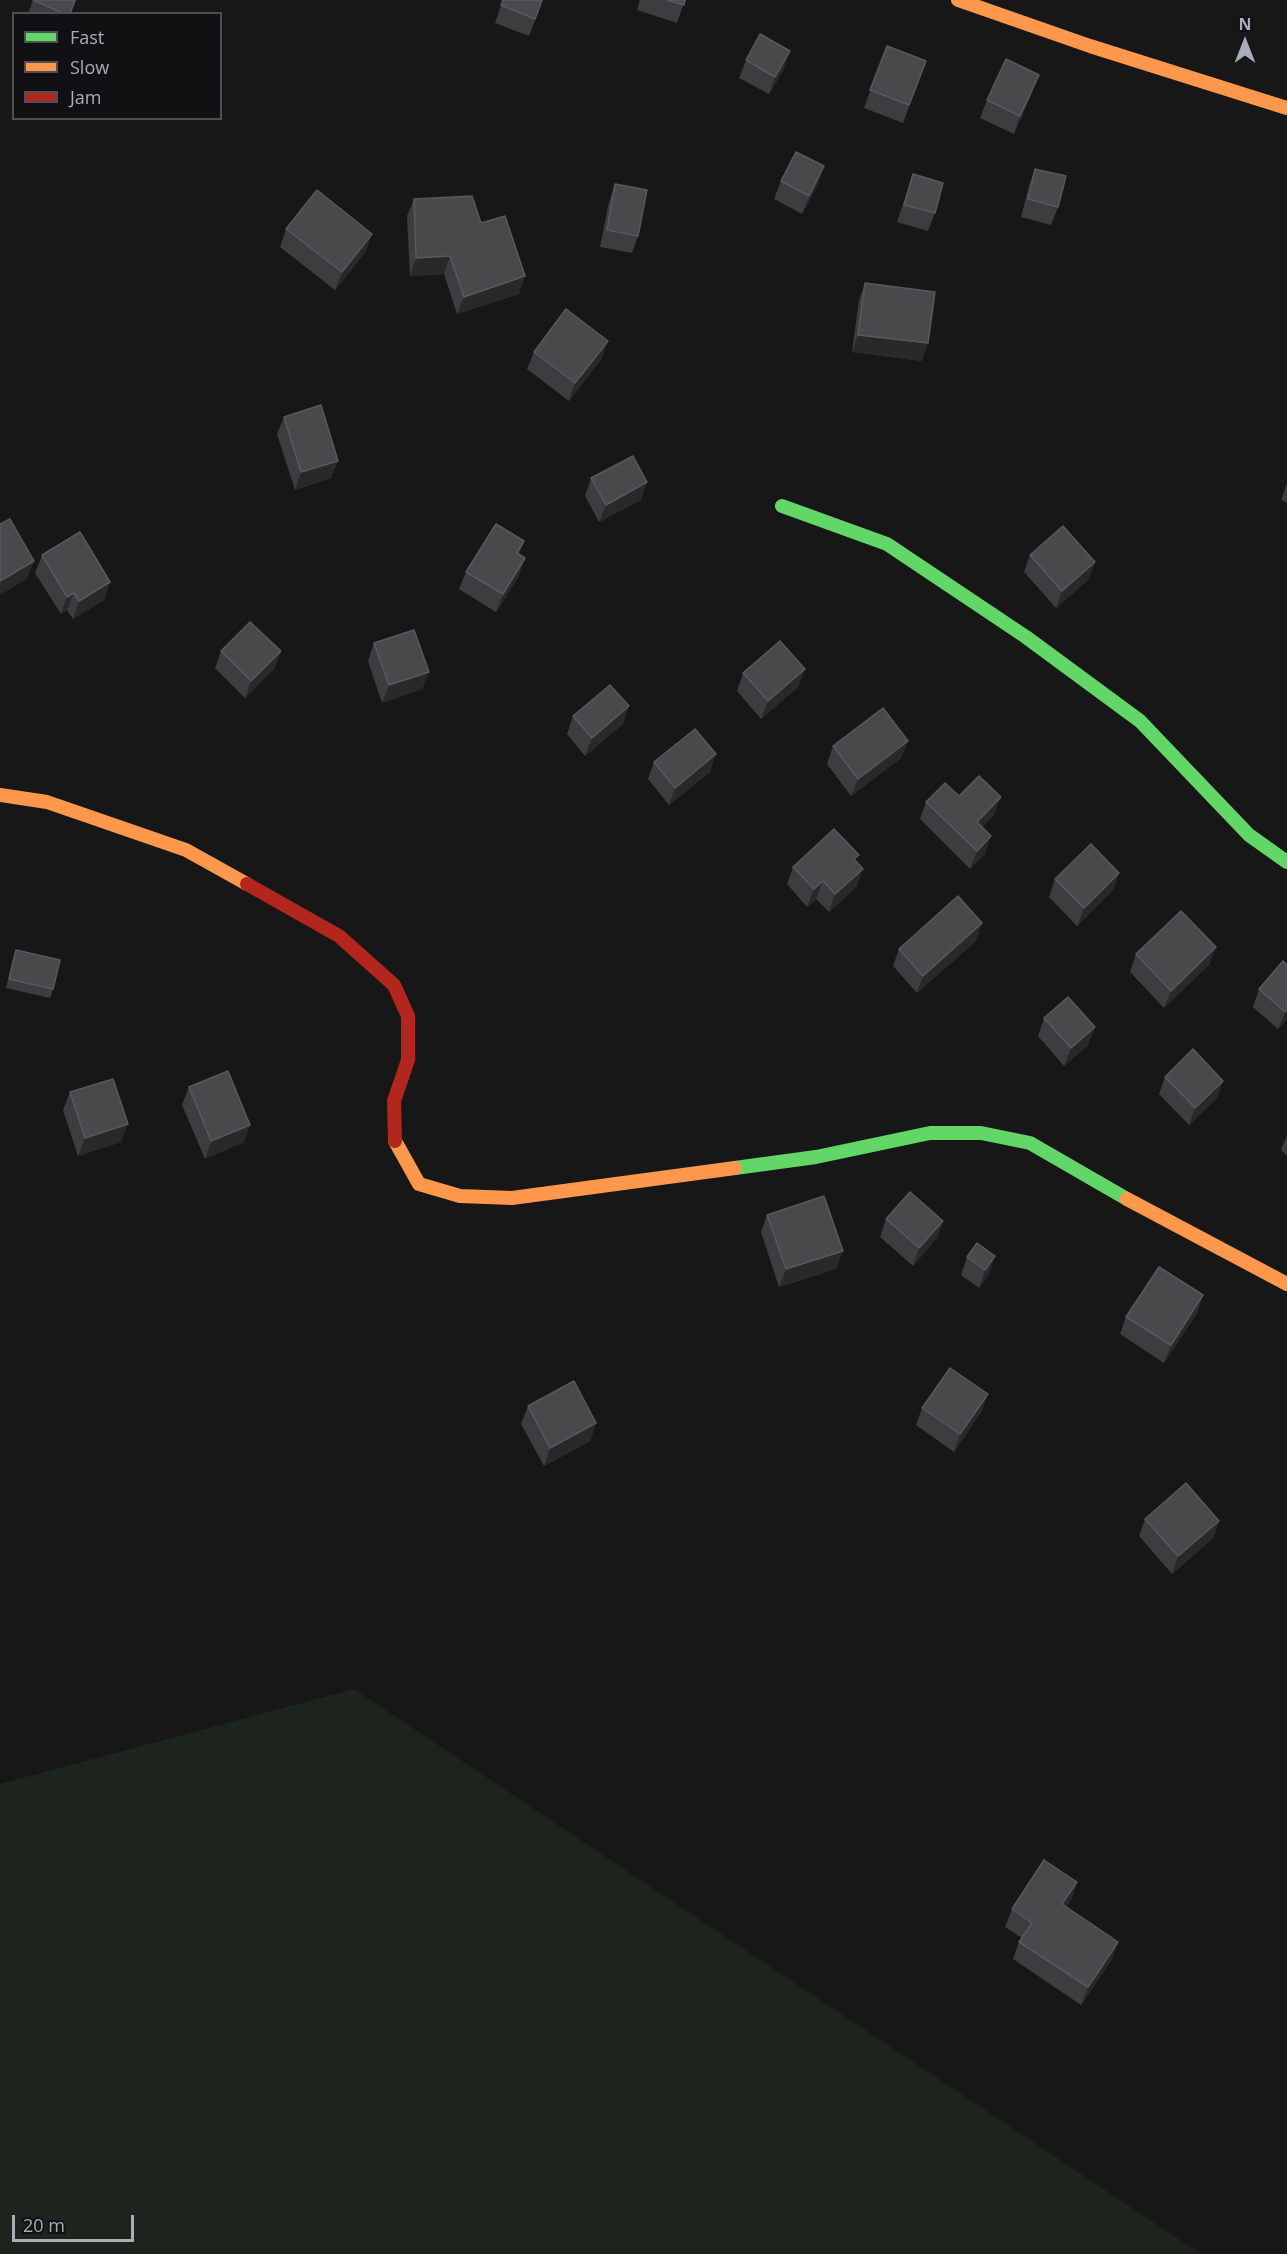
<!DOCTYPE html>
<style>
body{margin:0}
#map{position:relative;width:1287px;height:2254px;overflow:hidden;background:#171717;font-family:"Open Sans",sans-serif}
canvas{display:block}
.legend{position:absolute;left:12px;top:12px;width:210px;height:108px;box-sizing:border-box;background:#111113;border:2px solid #4d4f55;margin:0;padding:8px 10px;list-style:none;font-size:18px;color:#a8adb8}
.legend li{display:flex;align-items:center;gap:12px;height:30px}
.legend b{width:30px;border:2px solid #4d4f55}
.north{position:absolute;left:1215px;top:12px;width:60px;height:60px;-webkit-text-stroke:4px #111113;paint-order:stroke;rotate:0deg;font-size:16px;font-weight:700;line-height:24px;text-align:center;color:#a8adb8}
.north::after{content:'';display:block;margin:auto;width:21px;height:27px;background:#a8adb8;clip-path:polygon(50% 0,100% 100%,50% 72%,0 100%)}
.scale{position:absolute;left:12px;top:2215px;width:122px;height:27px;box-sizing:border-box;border:3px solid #a8adb8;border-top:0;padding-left:8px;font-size:18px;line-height:21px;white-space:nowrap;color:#a8adb8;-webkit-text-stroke:4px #111113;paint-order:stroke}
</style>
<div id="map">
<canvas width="1287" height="2254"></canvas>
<ul class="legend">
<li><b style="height:8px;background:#63d668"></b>Fast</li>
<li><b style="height:8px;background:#ff974d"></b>Slow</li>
<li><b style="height:8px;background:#b3261e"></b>Jam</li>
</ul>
<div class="north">N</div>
<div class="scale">20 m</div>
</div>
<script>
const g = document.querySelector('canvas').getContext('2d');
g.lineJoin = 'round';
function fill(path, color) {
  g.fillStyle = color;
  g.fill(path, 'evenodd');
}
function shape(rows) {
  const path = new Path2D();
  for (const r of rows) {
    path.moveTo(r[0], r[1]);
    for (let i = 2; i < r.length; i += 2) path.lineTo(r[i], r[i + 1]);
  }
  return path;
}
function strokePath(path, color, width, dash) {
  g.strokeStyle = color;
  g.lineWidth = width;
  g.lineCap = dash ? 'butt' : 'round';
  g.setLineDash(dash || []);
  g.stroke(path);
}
fill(shape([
 [354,1689,1201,2254,0,2254,0,1784]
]), '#1d241e');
strokePath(shape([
 [782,506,887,544,1026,637,1140,721,1249,835,1287,862],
 [735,1168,816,1157,930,1133,981,1133,1030,1143,1127,1199]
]), '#63d668', 14);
strokePath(shape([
 [958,0,1090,46,1287,108],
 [0,795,47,802,186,850,247,884],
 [395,1141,419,1184,460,1196,512,1198,735,1168],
 [1127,1199,1287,1284]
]), '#ff974d', 14);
strokePath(shape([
 [247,884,339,936,394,985,408,1016,408,1060,394,1101,395,1141]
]), '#b3261e', 14);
fill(shape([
 [33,0,76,0,70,14,28,14],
 [503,0,543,0,529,36,495,23],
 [640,0,685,0,677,23,637,10],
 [887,46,926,61,903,123,864,108],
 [746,60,784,69,769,94,739,78],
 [1032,93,1014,134,980,118,987,100],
 [1035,169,1058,207,1051,225,1021,217,1029,186],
 [913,174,935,213,928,231,897,222],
 [781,181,818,184,802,214,774,199],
 [615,184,638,236,632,253,600,247,609,202],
 [414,199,481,223,519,294,457,314,444,274,410,276,407,216],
 [286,229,366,251,335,290,280,247],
 [865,283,922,361,852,352,859,300],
 [534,352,602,358,569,401,527,369],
 [284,417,331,478,295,490,277,434],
 [591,478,641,500,599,522,585,496],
 [1287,483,1287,503,1281,500],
 [42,555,110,582,104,600,73,619,67,610,61,614,35,573],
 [1030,555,1095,562,1088,580,1056,608,1024,572],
 [466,572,519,576,496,612,459,589],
 [374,643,429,672,422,689,382,703,368,661],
 [221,651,281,651,274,669,245,698,215,668],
 [805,669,798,687,761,719,737,691,743,673],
 [573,716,623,724,585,756,567,734],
 [908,741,901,758,851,796,827,764,833,746],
 [654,762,710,772,669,805,648,779],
 [959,796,994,815,982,827,985,854,970,869,920,819,926,802],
 [857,862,857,886,829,912,816,899,807,907,787,884,793,867],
 [1119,873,1113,890,1077,926,1049,897,1055,879],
 [976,941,917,993,893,966,899,949],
 [16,950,53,989,50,998,6,988,13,959],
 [1136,954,1210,964,1164,1008,1130,972],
 [1283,961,1287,1019,1278,1029,1253,1007,1259,989],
 [1044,1018,1088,1045,1064,1066,1038,1036],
 [1165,1077,1223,1081,1217,1098,1189,1125,1159,1094],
 [189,1087,244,1142,205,1159,182,1105],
 [70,1092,121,1142,78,1156,63,1110],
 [1287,1135,1287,1156,1281,1150],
 [767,1215,836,1269,779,1287,761,1232],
 [886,1219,943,1221,937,1238,913,1266,880,1237],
 [977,1243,989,1274,979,1288,961,1275,967,1257],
 [1203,1295,1197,1313,1164,1363,1120,1334,1126,1317],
 [988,1394,981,1412,954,1452,916,1425,922,1408],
 [528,1406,596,1423,590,1441,544,1466,521,1424],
 [1145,1519,1219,1521,1213,1538,1172,1574,1139,1536],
 [1077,1882,1071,1900,1066,1907,1112,1959,1081,2005,1013,1959,1019,1942,1022,1938,1005,1927,1012,1909]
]), '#3d3d3f');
fill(shape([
 [790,51,784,69,769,94,775,77],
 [1039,75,1032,93,1014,134,1020,116],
 [824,166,818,184,802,214,809,196],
 [372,234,366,251,335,290,342,272],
 [450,256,444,274,410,276,416,258],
 [525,276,519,294,457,314,464,297],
 [858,335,928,343,922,361,852,352],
 [608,341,602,358,569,401,575,383],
 [338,461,331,478,295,490,301,472],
 [647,482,641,500,599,522,606,505],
 [524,541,518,559,517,553],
 [525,558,519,576,496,612,503,594],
 [34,561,27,579,0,595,0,581],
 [1095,562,1088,580,1056,608,1062,591],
 [110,582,104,600,73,619,79,601],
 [74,593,67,610,61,614,67,597],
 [281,651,274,669,245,698,251,681],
 [805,669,798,687,761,719,768,701],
 [429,672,422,689,382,703,389,685],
 [629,706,623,724,585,756,592,738],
 [908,741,901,758,851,796,858,779],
 [716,754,710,772,669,805,675,788],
 [1001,797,994,815,970,840,977,822],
 [991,836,985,854,970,869,977,851],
 [863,869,857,886,829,912,835,894],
 [1119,873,1113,890,1077,926,1084,908],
 [823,881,816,899,807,907,814,889],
 [982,923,976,941,917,993,923,976],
 [1216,947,1210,964,1164,1008,1171,991],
 [1287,1009,1287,1019,1278,1029,1285,1012],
 [1095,1027,1088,1045,1064,1066,1071,1048],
 [1223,1081,1217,1098,1189,1125,1195,1108],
 [128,1124,121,1142,78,1156,85,1138],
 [250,1125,244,1142,205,1159,211,1141],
 [943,1221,937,1238,913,1266,919,1248],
 [843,1251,836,1269,779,1287,786,1269],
 [995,1256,989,1274,979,1288,985,1270],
 [1203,1295,1197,1313,1164,1363,1171,1345],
 [988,1394,981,1412,954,1452,960,1434],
 [596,1423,590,1441,544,1466,550,1448],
 [1219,1521,1213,1538,1172,1574,1178,1556],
 [1077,1882,1071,1900,1056,1922,1062,1904],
 [1118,1942,1112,1959,1081,2005,1088,1987]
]), '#29292a');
const building = shape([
 [33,0,75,0,70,14,65,14,33,0],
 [503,0,542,0,535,19,501,5,503,0],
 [667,0,685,0,684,5,667,0],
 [760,34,790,51,775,77,746,60,760,34],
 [887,46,926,61,909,105,870,90,887,46],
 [1006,59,1039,75,1020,116,987,100,1006,59],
 [796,152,824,166,809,196,781,181,796,152],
 [1035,169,1066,176,1058,207,1028,199,1035,169],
 [913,174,943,183,935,213,904,205,913,174],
 [615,184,647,190,638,236,607,230,615,184],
 [317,190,372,234,342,272,286,229,317,190],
 [472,196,481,223,505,216,525,276,464,297,450,256,416,258,414,199,472,196],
 [865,283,935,292,928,343,858,335,865,283],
 [566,309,608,341,575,383,534,352,566,309],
 [321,405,338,461,301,472,284,417,321,405],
 [633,456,647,482,606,505,591,478,633,456],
 [10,519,34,561,0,581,0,524,10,519],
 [496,524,524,541,517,553,525,558,503,594,466,572,496,524],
 [1063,526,1095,562,1062,591,1030,555,1063,526],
 [80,532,110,582,79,601,74,593,67,597,42,555,80,532],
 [250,622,281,651,251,681,221,651,250,622],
 [414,630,429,672,389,685,374,643,414,630],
 [780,641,805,669,768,701,743,673,780,641],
 [610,685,629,706,592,738,573,716,610,685],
 [883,708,908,741,858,779,833,746,883,708],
 [695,729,716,754,675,788,654,762,695,729],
 [979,776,1001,797,977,822,991,836,977,851,926,802,945,783,959,796,979,776],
 [834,829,859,855,854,859,863,869,835,894,823,881,814,889,793,867,834,829],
 [1091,844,1119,873,1084,908,1055,879,1091,844],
 [958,896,982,923,923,976,899,949,958,896],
 [1181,911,1216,947,1171,991,1136,954,1181,911],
 [16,950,60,960,53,989,9,979,16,950],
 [1283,961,1287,965,1287,1009,1285,1012,1259,989,1283,961],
 [1068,997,1095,1027,1071,1048,1044,1018,1068,997],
 [1193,1049,1223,1081,1195,1108,1165,1077,1193,1049],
 [228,1071,250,1125,211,1141,189,1087,228,1071],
 [113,1079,128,1124,85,1138,70,1092,113,1079],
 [910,1192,943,1221,919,1248,886,1219,910,1192],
 [824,1196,843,1251,786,1269,767,1215,824,1196],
 [977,1243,995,1256,985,1270,967,1257,977,1243],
 [1159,1267,1203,1295,1171,1345,1126,1317,1159,1267],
 [950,1368,988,1394,960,1434,922,1408,950,1368],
 [574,1381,596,1423,550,1448,528,1406,574,1381],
 [1186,1483,1219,1521,1178,1556,1145,1519,1186,1483],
 [1044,1860,1077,1882,1062,1904,1118,1942,1088,1987,1019,1942,1032,1923,1012,1909,1044,1860]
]);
fill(building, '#49494c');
strokePath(building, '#58595d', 1.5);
</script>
